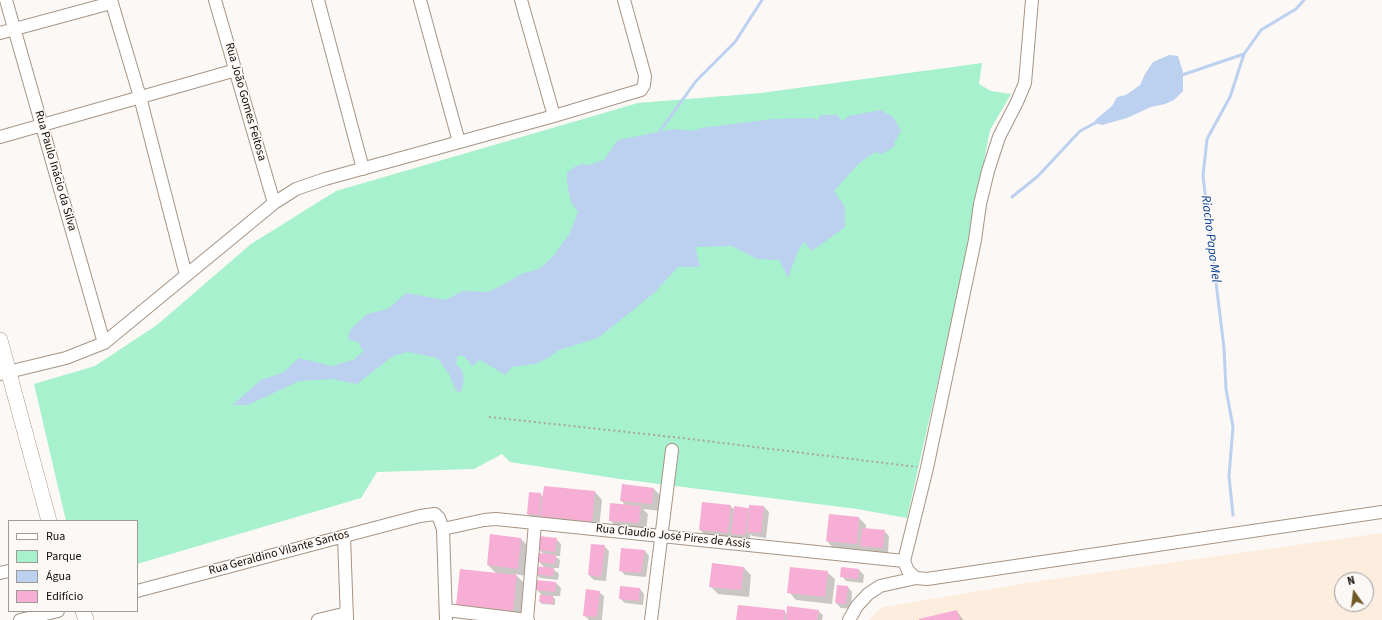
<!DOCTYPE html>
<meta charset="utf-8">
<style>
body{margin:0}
#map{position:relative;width:1382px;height:620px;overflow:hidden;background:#fcf8f5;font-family:"Source Sans 3",sans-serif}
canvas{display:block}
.legend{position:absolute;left:8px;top:520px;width:130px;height:92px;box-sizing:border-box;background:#fcf8f5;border:1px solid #9e9a96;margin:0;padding:5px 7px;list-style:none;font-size:12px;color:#120c07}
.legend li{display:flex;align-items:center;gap:8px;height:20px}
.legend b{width:20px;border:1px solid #9e9a96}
.north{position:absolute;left:1334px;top:572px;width:40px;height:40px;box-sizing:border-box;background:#fcf8f5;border:1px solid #9e9a96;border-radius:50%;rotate:346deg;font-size:11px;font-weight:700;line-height:16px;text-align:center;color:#120c07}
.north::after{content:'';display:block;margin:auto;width:14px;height:18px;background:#72592a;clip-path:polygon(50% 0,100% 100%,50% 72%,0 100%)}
</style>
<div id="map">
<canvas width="1382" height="620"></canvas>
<ul class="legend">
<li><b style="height:5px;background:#fff"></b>Rua</li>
<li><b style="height:11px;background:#a7f1ce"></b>Parque</li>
<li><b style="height:11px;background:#bcd0ef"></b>Água</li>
<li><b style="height:11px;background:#f7aed5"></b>Edifício</li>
</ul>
<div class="north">N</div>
</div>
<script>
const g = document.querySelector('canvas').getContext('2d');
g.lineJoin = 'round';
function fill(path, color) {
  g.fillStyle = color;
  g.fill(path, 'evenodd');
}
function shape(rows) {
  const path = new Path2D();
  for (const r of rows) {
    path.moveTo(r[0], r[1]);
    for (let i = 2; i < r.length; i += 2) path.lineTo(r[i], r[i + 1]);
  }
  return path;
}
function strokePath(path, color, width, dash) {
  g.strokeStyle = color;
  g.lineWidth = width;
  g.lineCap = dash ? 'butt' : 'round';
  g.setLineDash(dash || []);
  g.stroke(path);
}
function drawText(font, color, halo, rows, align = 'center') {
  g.font = font + ' "Source Sans 3",sans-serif';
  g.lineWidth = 3;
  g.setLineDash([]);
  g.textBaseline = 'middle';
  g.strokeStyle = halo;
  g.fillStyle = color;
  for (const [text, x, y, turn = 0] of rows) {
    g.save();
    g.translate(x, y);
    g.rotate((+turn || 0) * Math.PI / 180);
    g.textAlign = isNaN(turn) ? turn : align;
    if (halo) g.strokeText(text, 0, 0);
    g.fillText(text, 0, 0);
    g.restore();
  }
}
fill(shape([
 [1382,533,1382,620,868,620,883,607,1033,582],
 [1342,580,1366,580,1366,604,1342,604]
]), '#fceddf');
fill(shape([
 [982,63,979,84,991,91,1011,94,990,130,964,265,907,518,857,509,620,479,510,462,502,454,474,469,377,472,361,498,137,564,137,521,66,521,34,384,95,366,157,325,251,244,336,191,638,103,761,93]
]), '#a7f1ce');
fill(shape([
 [1169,55,1178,56,1183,72,1183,91,1174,100,1165,104,1151,107,1127,118,1102,125,1095,123,1095,120,1112,106,1117,97,1126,95,1140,85,1145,74,1153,62],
 [880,110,893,117,901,131,895,141,895,146,882,154,875,152,858,164,834,191,845,207,845,227,812,251,804,242,798,251,788,278,779,260,757,259,732,246,695,247,700,267,678,267,654,293,598,338,559,350,548,358,535,364,511,367,506,375,480,360,472,366,464,356,457,356,456,364,462,370,464,380,461,392,456,391,449,374,437,358,408,352,393,356,357,384,332,379,299,381,248,405,232,405,261,380,284,372,299,358,331,366,353,360,364,351,360,347,360,343,348,339,350,330,367,314,388,309,406,293,445,300,463,291,488,292,501,286,521,274,539,269,552,258,570,233,578,212,571,202,567,183,567,173,576,166,582,164,589,165,604,160,618,140,674,129,692,131,701,128,774,119,812,118,818,120,819,116,824,115,837,115,842,121,849,116]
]), '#bcd0ef');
fill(shape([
 [545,487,595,492,602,500,599,529,532,519,528,514,541,494,543,497],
 [654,489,661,496,660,511,643,509,648,514,646,530,617,528,610,520,626,506,621,500],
 [730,506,735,510,735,507,750,509,764,507,769,512,766,538,752,536,750,534,750,540,735,537,735,541,708,538,700,530],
 [859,518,866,525,866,529,884,531,889,536,888,553,866,551,864,549,864,551,834,549,827,541],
 [521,539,528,546,525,576,515,574,527,586,523,620,467,614,457,604,497,574,488,565],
 [556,539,561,544,560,556,555,556,560,560,559,568,552,568,559,574,558,580,540,578,535,573,545,568,539,562,544,554,539,550],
 [604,546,609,551,606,581,594,580,589,575],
 [645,551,649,556,646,577,625,575,620,570],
 [743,567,751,575,749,597,718,594,710,586],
 [859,570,864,575,863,583,846,581,842,576],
 [827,572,835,579,832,604,796,600,789,592],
 [537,581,556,583,561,588,560,596,552,596,555,599,555,605,542,604,540,602,541,594,536,589],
 [848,587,852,592,851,609,841,608,836,603],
 [640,589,644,594,643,605,625,603,620,598],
 [599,592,604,596,602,620,589,620,584,615],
 [784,611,787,614,818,611,823,615,822,620,737,620],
 [957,611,963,620,921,620]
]), '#0003');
strokePath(shape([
 [1179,76,1244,54],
 [658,134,696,81,735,42,762,0],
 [1012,197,1038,176,1080,131,1097,122],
 [1233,515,1229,476,1233,427,1226,389,1224,348,1203,176,1207,139,1230,97,1244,54,1261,30,1296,9,1304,0]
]), '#bcd0ef', 3);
fill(shape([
 [622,484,654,488,652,504,620,501],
 [544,486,595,491,592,522,540,516],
 [529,492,541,493,539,515,527,514],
 [702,502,731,505,728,533,699,530],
 [610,503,641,506,639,523,609,521],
 [749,505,764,506,761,533,747,532],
 [734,506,748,508,745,535,731,534],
 [829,514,859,517,857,544,826,541],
 [862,528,885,530,883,548,860,546],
 [490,534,521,538,518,569,487,565],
 [539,536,557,538,555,552,538,550],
 [591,544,605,545,601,577,588,575],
 [621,548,645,550,641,573,619,571],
 [539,553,556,555,555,564,538,562],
 [712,563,744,567,741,590,709,587],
 [535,566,554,568,553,576,534,574],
 [790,567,828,571,825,597,787,593],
 [841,567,859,569,858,579,840,577],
 [460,569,517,575,513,611,456,605],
 [536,580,556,582,555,592,535,590],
 [837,585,848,586,846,604,835,603],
 [620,586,640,588,639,601,619,599],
 [586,589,600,591,597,617,583,616],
 [540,595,553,596,553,604,539,602],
 [738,605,785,610,784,620,736,620],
 [787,606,819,610,817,620,786,620],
 [957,610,960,620,919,620,919,619]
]), '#f7aed5');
const minor = shape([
 [6,0,104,343],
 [111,0,140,97,186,275],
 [215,0,274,203],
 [318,0,363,169],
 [420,0,459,142],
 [521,0,554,116],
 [1032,0,1025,83,1017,102,999,137,988,171,980,204,975,240,927,468,904,561,908,571,916,578,927,579,1382,512],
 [0,33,111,3],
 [0,137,236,70],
 [0,374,66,358,104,343,274,203,296,189,325,179,554,116,641,90,644,85,645,76,624,0],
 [443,529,484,520,496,519,904,561],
 [344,536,347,620],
 [0,573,9,571],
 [137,591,420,516,435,514,439,518,443,529,446,620],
 [446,610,528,620],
 [20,620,58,611],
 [318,620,347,613],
 [527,620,535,523],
 [651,620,672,450],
 [849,620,857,606,868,594,880,586,916,578]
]);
const tertiary = shape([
 [0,340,49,521],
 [83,611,86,620]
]);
strokePath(minor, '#a69484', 14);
strokePath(tertiary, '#a69484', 16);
strokePath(shape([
 [489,417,682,438,917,467]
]), '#a9a4a0', 2, [2, 3]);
strokePath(minor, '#fff', 12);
strokePath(tertiary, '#fff', 15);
drawText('12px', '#120c07', '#fcf8f5', [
 ["Rua João Gomes Feitosa",245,102,74],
 ["Rua Paulo Inácio da Silva",55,171,74],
 ["Rua Claudio José Pires de Assis",673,537,6],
 ["Rua Geraldino Vilante Santos",279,553,-15]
]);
drawText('italic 13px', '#003c92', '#fcf8f5', [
 ["Riacho Papa Mel",1210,239,83]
]);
</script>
